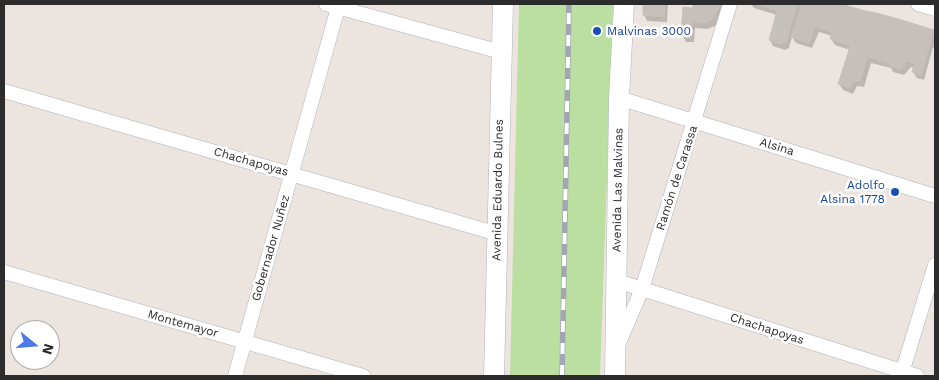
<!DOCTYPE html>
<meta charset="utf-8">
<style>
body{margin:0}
#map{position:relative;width:939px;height:380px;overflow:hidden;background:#ece5df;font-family:"Work Sans",sans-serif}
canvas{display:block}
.frame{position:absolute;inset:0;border:5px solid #2c2c2c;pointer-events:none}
.north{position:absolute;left:10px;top:320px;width:50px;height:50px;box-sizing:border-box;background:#fff;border:1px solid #ababab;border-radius:50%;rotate:107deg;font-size:14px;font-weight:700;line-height:20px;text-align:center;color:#2c2c2c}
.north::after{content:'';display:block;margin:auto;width:18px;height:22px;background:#4e79ea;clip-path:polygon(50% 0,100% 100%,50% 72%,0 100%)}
</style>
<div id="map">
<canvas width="939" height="380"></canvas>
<div class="frame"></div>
<div class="north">N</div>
</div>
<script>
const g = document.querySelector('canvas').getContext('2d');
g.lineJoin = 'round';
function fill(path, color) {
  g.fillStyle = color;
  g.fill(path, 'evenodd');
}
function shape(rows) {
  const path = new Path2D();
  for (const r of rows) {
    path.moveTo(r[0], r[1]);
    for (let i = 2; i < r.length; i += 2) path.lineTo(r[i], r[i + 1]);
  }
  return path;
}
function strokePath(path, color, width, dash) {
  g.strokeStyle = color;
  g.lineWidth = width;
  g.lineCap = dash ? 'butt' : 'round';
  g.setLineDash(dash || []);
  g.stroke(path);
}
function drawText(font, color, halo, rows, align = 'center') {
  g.font = font + ' "Work Sans",sans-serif';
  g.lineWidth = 5;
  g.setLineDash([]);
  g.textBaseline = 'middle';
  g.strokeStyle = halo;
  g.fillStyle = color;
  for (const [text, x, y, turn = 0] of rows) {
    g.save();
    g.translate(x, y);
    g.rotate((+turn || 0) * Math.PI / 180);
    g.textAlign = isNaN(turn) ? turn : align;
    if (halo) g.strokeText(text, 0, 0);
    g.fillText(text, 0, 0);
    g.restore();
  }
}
fill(shape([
 [519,4,613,4,600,376,510,376]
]), '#bbdea1');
fill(shape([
 [644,4,668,4,667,22,647,21,644,15],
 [695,4,727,4,715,26,707,29,695,28,694,42,686,42,683,36,694,9],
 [751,4,844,4,861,11,933,31,935,35,935,50,933,47,924,80,917,78,913,72,914,68,911,67,904,75,893,72,891,68,871,63,864,87,857,86,853,94,843,90,839,84,850,50,835,45,831,39,832,36,819,32,812,48,796,43,792,37,789,48,785,50,773,46,770,40,777,15,754,8]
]), '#0003');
const building = shape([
 [643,4,665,4,664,17,643,15,643,4],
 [693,4,721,4,712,19,704,23,692,22,691,36,681,36,683,7,693,8,693,4],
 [755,4,779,4,777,10,755,4],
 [779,4,797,4,786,42,781,44,769,40,779,4],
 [802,4,823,4,809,43,791,37,802,4],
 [823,4,840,4,832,32,816,27,823,4],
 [840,4,862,10,850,45,830,39,840,4],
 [862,10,880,14,860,81,854,81,850,88,838,84,862,10],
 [880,14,902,20,890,63,868,57,880,14],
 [902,20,934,30,921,75,912,72,915,63,907,61,901,69,889,66,902,20]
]);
fill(building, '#c5c0ba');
strokePath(building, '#c7c1b9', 1);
const minor = shape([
 [326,4,501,52],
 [918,4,935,9],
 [4,91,498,234],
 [619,98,935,196],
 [4,272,363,376],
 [617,281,917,376],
 [618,345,642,289,730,4],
 [235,376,339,4],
 [901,376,935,265]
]);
const secondary = shape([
 [494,376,503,4],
 [615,376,619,98,624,4]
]);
strokePath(minor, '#afb2bb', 15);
strokePath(secondary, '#afb2bb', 21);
strokePath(minor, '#fff', 14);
strokePath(secondary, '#fff', 20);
const rail = shape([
 [562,376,569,4]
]);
strokePath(rail, '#a2a6b4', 5.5);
strokePath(rail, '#fff', 4, [11]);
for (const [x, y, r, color] of [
 [597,31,5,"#1a4fb4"],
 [895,192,5,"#1a4fb4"]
]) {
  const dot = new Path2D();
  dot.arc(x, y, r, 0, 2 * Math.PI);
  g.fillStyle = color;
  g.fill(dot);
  strokePath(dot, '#fff', 2);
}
drawText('12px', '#164399', '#fff', [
 ["Malvinas 3000",607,31],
 ["Adolfo",885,185,"right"],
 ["Alsina 1778",885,199,"right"]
], 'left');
drawText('12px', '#2c2c2c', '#fff', [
 ["Alsina",777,147,17],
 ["Chachapoyas",251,162,16],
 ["Ramón de Carassa",677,178,-72],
 ["Avenida Eduardo Bulnes",498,190,-89],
 ["Avenida Las Malvinas",618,190,-89],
 ["Gobernador Nuñez",271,248,-74],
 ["Montemayor",183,324,16],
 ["Chachapoyas",767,329,18]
]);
</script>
